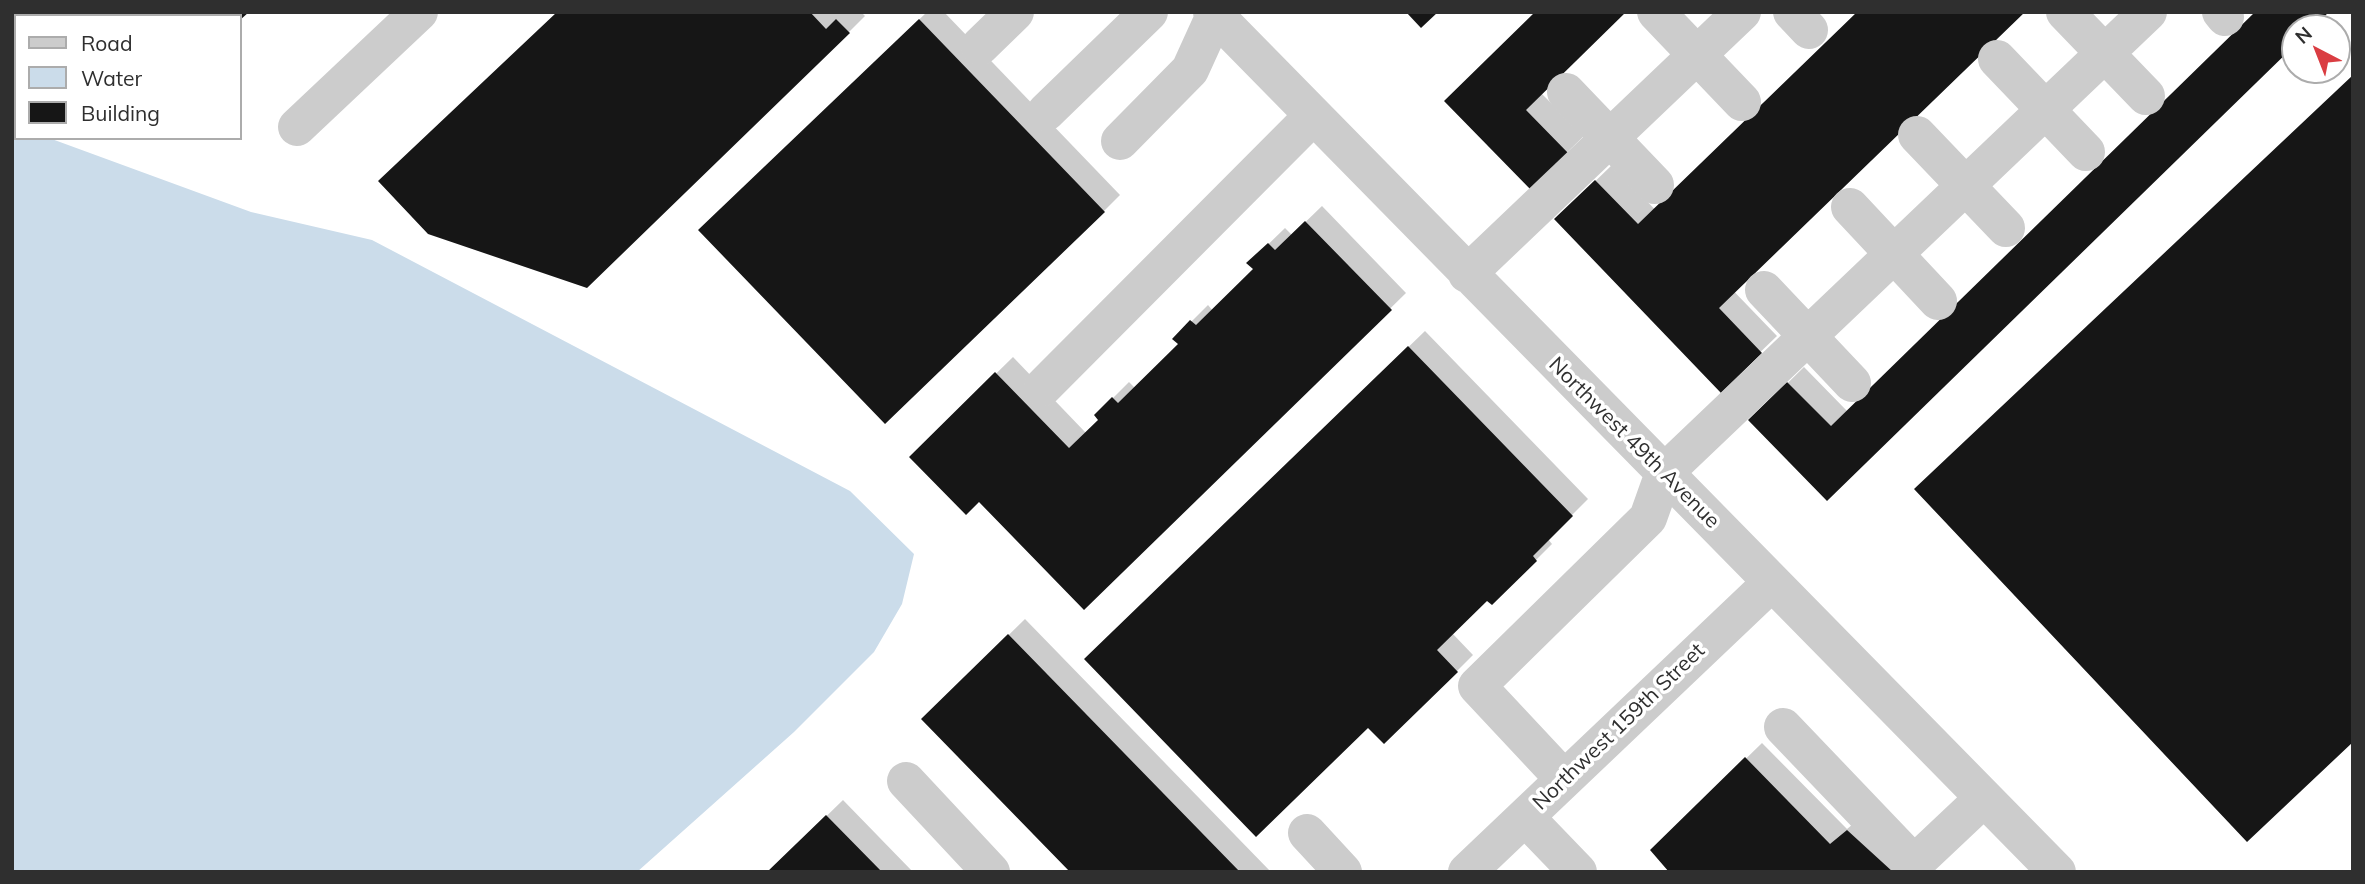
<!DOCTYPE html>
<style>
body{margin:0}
#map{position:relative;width:2365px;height:884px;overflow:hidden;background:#fff;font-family:Mulish,sans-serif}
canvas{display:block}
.frame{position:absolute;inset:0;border:14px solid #2f2f2f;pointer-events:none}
.legend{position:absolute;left:14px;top:14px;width:228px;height:126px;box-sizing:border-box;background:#fff;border:2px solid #acacac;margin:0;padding:9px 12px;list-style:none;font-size:21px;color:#2f2f2f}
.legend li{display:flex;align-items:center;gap:14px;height:35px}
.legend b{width:35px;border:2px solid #acacac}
.north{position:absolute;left:2281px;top:14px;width:70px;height:70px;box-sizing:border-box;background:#fff;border:2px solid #acacac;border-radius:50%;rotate:318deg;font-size:19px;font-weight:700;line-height:28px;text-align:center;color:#2f2f2f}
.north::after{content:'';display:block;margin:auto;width:24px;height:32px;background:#da3d42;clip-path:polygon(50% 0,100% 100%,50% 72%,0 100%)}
</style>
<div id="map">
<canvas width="2365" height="884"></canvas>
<div class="frame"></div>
<ul class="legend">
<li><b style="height:9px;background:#ccc"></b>Road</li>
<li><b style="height:19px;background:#cbdcea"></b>Water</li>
<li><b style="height:19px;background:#161616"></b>Building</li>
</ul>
<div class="north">N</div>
</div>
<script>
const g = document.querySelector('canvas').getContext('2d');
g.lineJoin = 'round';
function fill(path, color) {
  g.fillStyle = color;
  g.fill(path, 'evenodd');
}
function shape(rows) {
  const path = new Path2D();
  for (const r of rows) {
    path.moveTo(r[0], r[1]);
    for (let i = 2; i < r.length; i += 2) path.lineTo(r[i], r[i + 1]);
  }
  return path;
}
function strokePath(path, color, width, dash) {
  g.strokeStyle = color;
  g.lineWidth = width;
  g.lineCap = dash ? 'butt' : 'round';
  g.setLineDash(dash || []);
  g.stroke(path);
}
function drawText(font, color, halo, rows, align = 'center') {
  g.font = font + ' Mulish,sans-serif';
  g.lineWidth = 7;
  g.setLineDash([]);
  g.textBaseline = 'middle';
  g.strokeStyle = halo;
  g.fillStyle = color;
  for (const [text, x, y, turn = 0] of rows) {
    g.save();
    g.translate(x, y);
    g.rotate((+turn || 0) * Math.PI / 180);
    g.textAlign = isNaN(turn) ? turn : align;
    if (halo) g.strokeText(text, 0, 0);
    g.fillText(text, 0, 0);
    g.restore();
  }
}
fill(shape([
 [12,125,16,126,16,138,49,138,251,212,372,240,850,491,914,554,902,604,874,652,794,732,637,872,12,872]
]), '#cbdcea');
fill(shape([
 [558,12,861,12,865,16,849,32],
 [927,12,944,12,1120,195,1104,211,717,214],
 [2257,12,2310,28,2295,28,2295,43,1827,499,1750,420,1804,367,1848,412],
 [1541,93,1584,136,1531,187,1446,101],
 [1612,165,1777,336,1721,390,1556,219],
 [1322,206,1406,293,1085,608,979,500,911,457,1013,357,1086,433,1100,420,1096,415,1129,382,1135,388,1180,344,1174,339,1208,305,1213,311,1255,269,1249,263,1285,228,1292,235],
 [1425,331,1588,499,1548,539,1552,544,1536,560,1487,599,1452,633,1473,655,1457,671,1368,726,1102,643],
 [1025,619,1271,872,1073,872,923,719],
 [1762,743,1847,829,1864,815,1926,872,1671,872,1652,850],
 [843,800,913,872,769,872]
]), '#0003');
fill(shape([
 [12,12,249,12,240,20,240,16,16,16,16,38,12,37],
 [557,12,810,12,826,29,836,19,850,33,587,288,428,234,378,181],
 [1406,12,1438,12,1421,28],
 [1535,12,1626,12,1526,110,1569,154,1531,190,1444,101],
 [1857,12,2025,12,1719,308,1762,353,1721,393,1554,219,1595,180,1638,224],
 [2255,12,2329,12,2312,28,2295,28,2295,45,1827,501,1748,420,1787,382,1831,426],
 [919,19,1105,212,885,424,698,230],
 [2353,75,2353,742,2247,842,1914,489],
 [1305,221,1392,310,1084,610,979,502,966,515,909,457,995,372,1069,448,1098,420,1094,415,1112,397,1118,403,1178,344,1172,339,1190,320,1196,325,1253,269,1246,263,1268,243,1275,250],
 [1408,346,1573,516,1533,556,1537,561,1492,605,1487,601,1437,650,1458,672,1384,744,1368,728,1256,837,1084,659],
 [1008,634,1240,872,1070,872,921,719],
 [1745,757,1830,844,1847,830,1893,872,1669,872,1650,850],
 [826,815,882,872,767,872]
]), '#161616');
strokePath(shape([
 [1212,12,2057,872],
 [1656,12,1742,102],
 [1792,12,1809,30],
 [2065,12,2146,96],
 [2221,12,2225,17],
 [980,46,1015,12],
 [1997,59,2086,152],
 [1566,92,1655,185],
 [1046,112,1149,12],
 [297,127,419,12],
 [1917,135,2006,228],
 [1120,141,1190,70,1215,15],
 [1850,207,1938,301],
 [1467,274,1742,12],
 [1764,290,1852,383],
 [1043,387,1313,116],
 [1783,727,1914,864,1984,798],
 [1564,779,1477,686,1648,518,1664,473,2148,12],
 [906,781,991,872],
 [1525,817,1578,872],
 [1307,833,1343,872],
 [1467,872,1771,583]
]), '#ccc', 38);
drawText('21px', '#2f2f2f', '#fff', [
 ["Northwest 49th Avenue",1634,443,45],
 ["Northwest 159th Street",1619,727,-44]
]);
</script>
